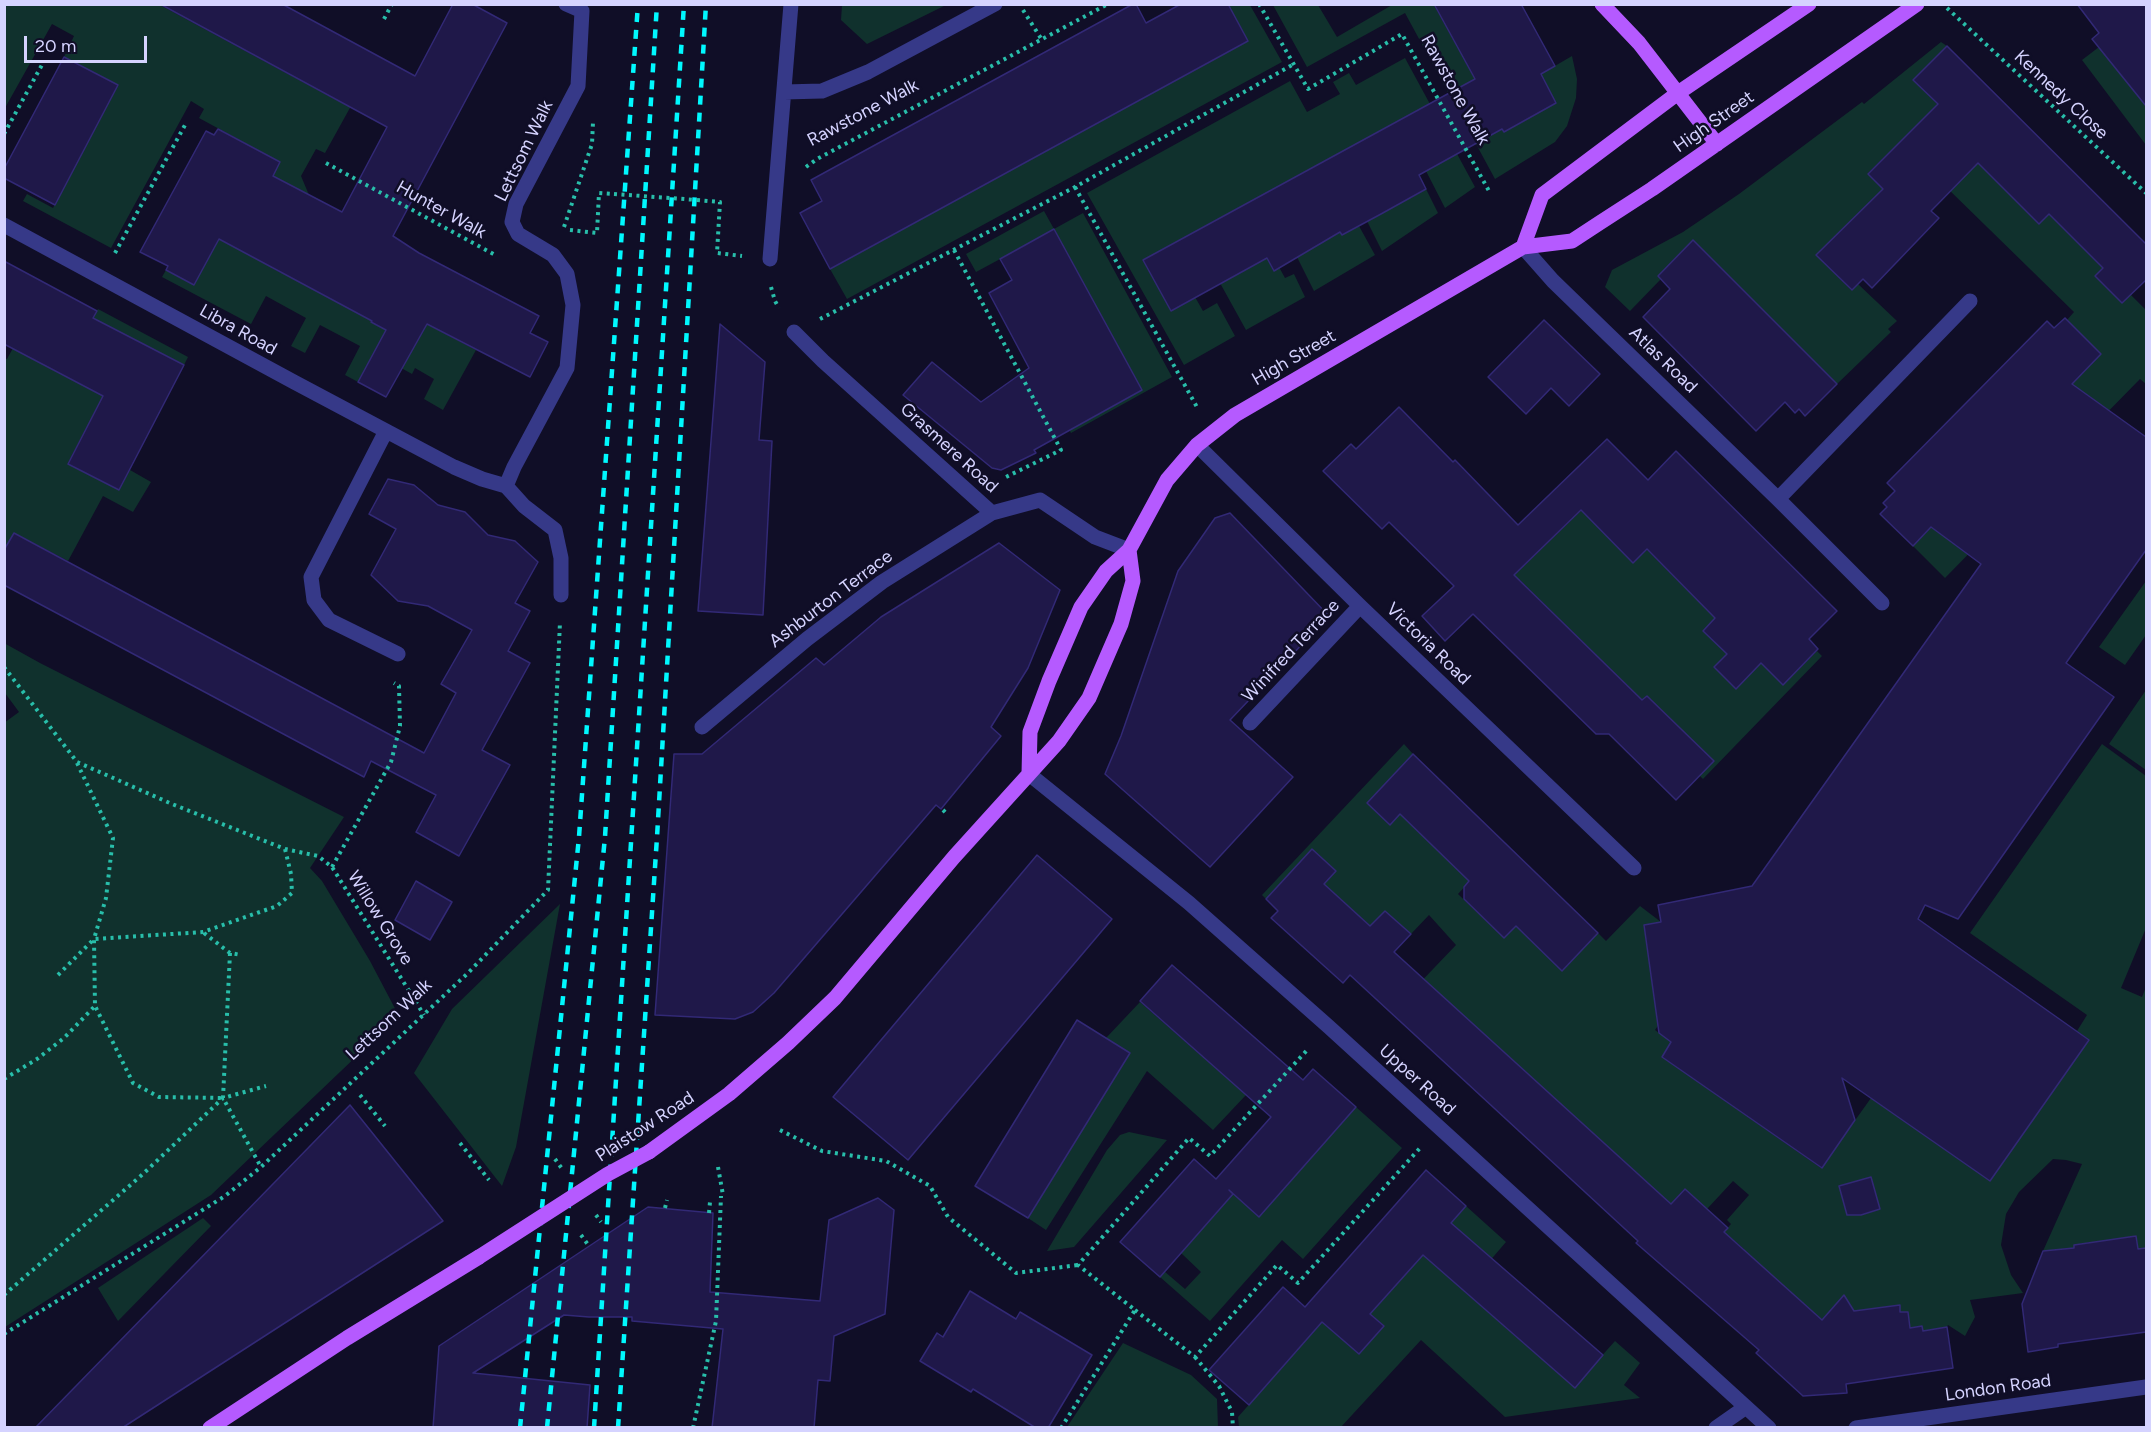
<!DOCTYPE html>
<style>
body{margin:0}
#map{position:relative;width:2151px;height:1432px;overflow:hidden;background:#100e27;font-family:Figtree,sans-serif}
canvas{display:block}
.frame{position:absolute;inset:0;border:6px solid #d5d3ff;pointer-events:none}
.scale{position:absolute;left:24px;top:36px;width:123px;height:27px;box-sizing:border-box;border:3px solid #d5d3ff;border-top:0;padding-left:8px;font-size:18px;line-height:21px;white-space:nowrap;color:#d5d3ff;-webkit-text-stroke:4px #100e27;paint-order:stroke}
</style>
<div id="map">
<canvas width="2151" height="1432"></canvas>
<div class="frame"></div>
<div class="scale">20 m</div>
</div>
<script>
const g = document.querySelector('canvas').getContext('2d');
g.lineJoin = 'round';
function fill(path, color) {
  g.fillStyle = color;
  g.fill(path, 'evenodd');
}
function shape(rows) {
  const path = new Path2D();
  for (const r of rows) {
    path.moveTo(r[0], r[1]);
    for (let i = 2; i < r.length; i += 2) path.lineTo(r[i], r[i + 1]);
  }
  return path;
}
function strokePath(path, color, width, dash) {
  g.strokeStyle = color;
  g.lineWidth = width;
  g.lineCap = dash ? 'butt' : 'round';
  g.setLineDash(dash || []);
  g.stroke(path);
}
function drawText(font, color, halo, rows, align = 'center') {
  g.font = font + ' Figtree,sans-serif';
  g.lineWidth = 5;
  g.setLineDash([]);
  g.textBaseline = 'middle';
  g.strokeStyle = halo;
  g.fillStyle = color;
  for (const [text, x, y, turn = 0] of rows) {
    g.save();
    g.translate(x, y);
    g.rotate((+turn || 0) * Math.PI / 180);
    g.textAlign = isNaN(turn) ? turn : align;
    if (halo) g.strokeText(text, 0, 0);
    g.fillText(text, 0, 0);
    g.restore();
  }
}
fill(shape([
 [4,5,160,5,338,101,356,97,325,153,316,149,301,176,309,195,272,268,281,273,291,253,383,300,371,322,382,328,402,311,476,350,443,410,424,399,434,379,415,368,412,374,374,353,358,382,345,375,360,346,320,325,305,353,291,346,306,318,266,296,251,324,162,277,166,270,244,190,261,199,280,162,199,118,204,109,191,101,111,248,23,201,27,194,53,208,118,85,64,57,74,36,52,24,5,108],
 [842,5,842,4,946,5,867,44,841,20],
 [1228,5,1250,5,1282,62,847,299,830,269,1248,41],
 [1273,5,1318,5,1337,37,1392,5,1434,5,1504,132,1556,103,1541,74,1572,56,1577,79,1576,98,1567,126,1555,142,1495,179,1405,13,1307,67],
 [1941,42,1947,46,1913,80,2022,187,2012,197,2039,224,2049,214,2103,268,2095,276,2122,302,2131,295,2146,310,2146,384,2140,379,1945,578,1913,546,2101,354,2067,320,2074,312,1900,142,1868,173,1883,189,1817,255,1851,290,1858,284,1897,321,1888,329,1891,332,1837,384,1693,240,1658,276,1661,279,1630,311,1605,287,1612,270,1683,232,1739,194,1862,102,1864,104],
 [2099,47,2146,106,2146,145,2082,60],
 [1405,58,1475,187,1445,208,1426,171,1422,108,1143,260,1171,311,1195,297,1203,311,1217,303,1235,336,1184,365,1087,193,1290,81,1307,112,1340,94,1333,82,1349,73,1356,85],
 [1403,184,1411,198,1426,189,1438,213,1382,251,1360,207],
 [1044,211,1054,229,1083,213,1172,377,1071,433,1062,416,1088,420,1142,390,1054,230,976,272,966,254],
 [1334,221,1342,235,1359,226,1375,255,1314,291,1291,245],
 [1267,258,1273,270,1279,267,1285,278,1294,274,1305,297,1246,330,1220,283],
 [98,309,188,357,184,365,133,339,68,463,119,490,130,470,151,482,133,512,103,496,68,561,14,533,5,550,4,358,7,359,13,348,62,375],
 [1613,480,1633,563,1647,550,1715,618,1703,631,1727,654,1714,667,1736,688,1761,663,1783,685,1817,651,1822,656,1703,779,1699,775,1714,761,1647,696,1642,700,1520,580,1477,611],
 [2146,581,2146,635,2125,665,2099,647],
 [4,643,40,663,344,817,310,868,322,881,370,961,400,1018,384,1030,211,1195,5,1327,4,723,19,712,5,693],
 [2146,690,2146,770,2109,744],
 [1404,744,1413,754,1367,803,1390,825,1400,814,1470,881,1458,894,1504,938,1516,926,1598,933,1606,941,1640,906,1661,922,1644,926,1656,1005,1675,1001,1655,1030,1671,1042,1662,1057,1821,1168,1871,1098,1990,1180,2089,1040,2077,1031,2087,1015,1970,933,2102,744,2146,776,2146,928,2121,988,2142,997,2146,987,2146,1248,2138,1249,2136,1236,2116,1239,2122,1288,2099,1291,2092,1242,2074,1245,2074,1248,2043,1251,2082,1164,2066,1160,2053,1159,2019,1192,2006,1214,2001,1245,2011,1275,2023,1293,1970,1300,1975,1317,1965,1336,1948,1325,1947,1327,1923,1331,1922,1326,1910,1328,1908,1312,1900,1312,1900,1305,1822,1320,1774,1277,1741,1254,1744,1249,1724,1232,1731,1224,1727,1220,1749,1195,1733,1181,1707,1209,1684,1189,1654,1223,1610,1149,1431,987,1400,1021,1391,1013,1456,945,1429,915,1411,934,1385,911,1370,926,1324,884,1336,871,1312,849,1266,899,1262,895],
 [560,904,516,1147,502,1186,414,1073,452,1009],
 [1140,1002,1246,1095,1213,1130,1147,1071,1046,1230,1028,1218,1129,1053,1106,1038],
 [1356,1107,1402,1148,1303,1259,1282,1240,1210,1321,1160,1277,1164,1271,1185,1289,1201,1272,1181,1253,1233,1194,1259,1216],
 [1129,1132,1167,1140,1074,1247,1047,1251,1107,1150,1120,1135],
 [1466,1206,1506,1242,1464,1291,1574,1387,1615,1341,1640,1363,1624,1385,1640,1398,1505,1417,1421,1340,1341,1427,1239,1427,1238,1417,1322,1322,1359,1354,1384,1326,1370,1314],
 [203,1218,211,1226,118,1321,98,1288],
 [1123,1343,1191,1375,1217,1399,1218,1427,1067,1427]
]), '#10312d');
const building = shape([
 [160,4,282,4,415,76,453,4,472,4,507,23,393,236,419,253,539,316,530,333,548,342,530,377,427,324,386,397,358,382,386,330,371,322,372,321,219,239,194,285,166,270,168,266,140,252,206,131,214,135,218,129,280,162,273,176,342,212,387,127,160,4],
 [1133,4,1136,4,1146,23,1181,4,1228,4,1248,41,830,269,800,213,822,201,811,180,1133,4],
 [1434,4,1521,4,1555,66,1541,74,1556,103,1504,132,1502,129,1419,175,1426,189,1381,214,1342,235,1340,232,1274,271,1267,258,1171,311,1143,260,1475,79,1434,4],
 [2077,4,2146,4,2146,106,2092,39,2099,33,2077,4],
 [1947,46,2146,244,2146,280,2122,303,2095,276,2103,268,2049,214,2039,224,1978,163,1931,211,1939,218,1872,288,1863,279,1852,290,1816,255,1883,189,1868,174,1938,104,1913,80,1947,46],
 [64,57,118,85,55,205,4,178,4,169,64,57],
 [1054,229,1142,390,1034,450,1036,453,1001,470,992,468,903,395,932,362,981,402,1029,368,989,293,1012,280,1000,259,1054,229],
 [1693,240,1837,384,1805,416,1799,409,1795,413,1785,402,1756,431,1643,317,1670,289,1658,276,1693,240],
 [4,261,97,311,93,318,184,365,119,490,68,464,103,396,4,344,4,261],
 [2065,318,2101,354,2072,384,2146,437,2146,550,2066,663,2114,697,1958,919,1925,905,1918,919,2089,1040,1990,1181,1842,1078,1855,1120,1822,1168,1662,1057,1671,1042,1659,1033,1644,925,1661,922,1658,905,1752,886,1981,564,1931,527,1913,546,1880,514,1887,507,1883,503,1895,491,1887,483,2047,321,2054,328,2065,318],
 [1544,320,1600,374,1569,406,1551,388,1526,414,1488,377,1544,320],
 [720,324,765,362,759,440,772,441,763,615,698,611,720,324],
 [1399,407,1453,462,1455,460,1518,525,1607,439,1648,480,1676,451,1837,611,1809,639,1818,649,1783,685,1761,663,1736,689,1714,667,1727,654,1703,631,1715,618,1647,549,1633,563,1581,510,1514,575,1642,700,1647,696,1714,761,1676,800,1609,734,1596,734,1473,614,1445,641,1422,616,1454,586,1389,522,1382,529,1323,471,1351,444,1356,449,1399,407],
 [388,479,414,485,438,505,465,512,488,535,515,541,538,562,515,603,530,611,508,651,530,663,482,750,510,765,459,856,416,832,436,795,371,761,364,777,4,585,4,550,14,533,424,753,456,693,441,684,472,630,428,606,398,601,371,575,396,529,369,514,388,479],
 [1230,513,1329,616,1230,720,1293,777,1210,867,1105,774,1121,736,1178,571,1215,518,1230,513],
 [999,543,1060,590,1028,668,991,727,1001,736,941,809,936,805,774,993,753,1012,735,1019,655,1015,674,754,702,754,816,658,824,665,881,617,999,543],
 [1413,754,1598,933,1562,971,1516,926,1504,938,1464,899,1464,887,1469,881,1400,814,1390,825,1367,803,1413,754],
 [1312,849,1336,871,1324,884,1370,926,1385,911,1411,934,1394,952,1671,1204,1685,1189,1728,1228,1724,1232,1822,1320,1844,1295,1854,1311,1900,1305,1900,1312,1908,1312,1910,1328,1922,1326,1923,1331,1947,1327,1953,1368,1846,1384,1847,1393,1803,1396,1756,1353,1759,1350,1636,1243,1638,1241,1350,975,1343,983,1271,918,1278,911,1266,899,1312,849],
 [1037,855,1112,919,908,1160,833,1097,1037,855],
 [416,881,452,902,430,940,395,920,416,881],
 [1172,965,1303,1080,1313,1069,1356,1107,1259,1217,1229,1190,1233,1194,1160,1277,1120,1242,1194,1159,1216,1179,1271,1117,1140,1001,1172,965],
 [1077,1020,1130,1053,1028,1218,975,1186,1077,1020],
 [350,1105,443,1221,122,1428,35,1428,350,1105],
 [1426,1170,1466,1206,1451,1223,1603,1355,1575,1388,1423,1255,1370,1314,1384,1326,1359,1354,1322,1322,1249,1405,1209,1370,1283,1287,1305,1307,1426,1170],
 [1871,1177,1880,1209,1861,1215,1847,1215,1839,1186,1871,1177],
 [878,1198,894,1210,885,1314,834,1336,830,1381,818,1380,814,1428,712,1428,723,1329,632,1321,632,1317,589,1317,564,1315,473,1373,590,1385,587,1428,433,1428,439,1346,648,1207,713,1213,710,1292,820,1301,829,1220,878,1198],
 [2136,1236,2138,1249,2146,1248,2146,1332,2058,1344,2058,1347,2028,1352,2022,1304,2043,1251,2074,1248,2074,1245,2136,1236],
 [970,1291,1016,1319,1020,1312,1092,1355,1048,1428,1036,1428,973,1389,971,1392,920,1361,937,1333,943,1337,970,1291]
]);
fill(building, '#1f1849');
strokePath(building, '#322976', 1.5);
strokePath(shape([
 [1259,4,1308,89,1402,34,1489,191],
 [1947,8,2146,193],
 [1023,10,1042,40],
 [384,19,392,4],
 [4,134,43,63],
 [326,163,497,256],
 [806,167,817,159,1108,4],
 [1075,187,1198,409],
 [697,200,720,202,717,253,742,256],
 [564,227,592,144,593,122],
 [570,230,597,233,599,193,614,194],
 [954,250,1061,450,1004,478],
 [115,253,185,125],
 [771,287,775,301,779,308],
 [820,319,1075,187,1294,64],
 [4,667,77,762,172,804,285,849,318,856,332,867,424,1015],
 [77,763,113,838,106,898,94,939,95,1006,133,1083,159,1097,223,1098],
 [943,810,947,814],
 [332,867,391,762,400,726,399,686,394,683],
 [204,933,230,953,241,955],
 [230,953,223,1098,261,1167],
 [58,975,94,939,203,932,277,906,292,893,291,874,285,849],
 [4,1079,37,1059,64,1038,95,1006],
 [360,1095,385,1126],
 [780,1130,822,1151,886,1161,930,1186,948,1217,1016,1273,1078,1265],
 [460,1143,489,1180],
 [555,1159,563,1170],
 [718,1167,723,1195],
 [665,1208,667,1200],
 [709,1213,710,1202],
 [596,1215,601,1222],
 [581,1235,589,1246],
 [4,1295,143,1174,223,1098,266,1086],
 [1135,1310,1195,1357,1277,1265,1298,1283,1420,1148],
 [4,1334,225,1196,261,1167,468,973,548,890,560,622],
 [1195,1357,1219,1386,1232,1412,1233,1428],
 [693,1428,716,1321,721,1196],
 [1061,1428,1135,1310,1078,1265,1189,1138,1210,1156,1309,1048]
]), '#28beaa', 4, [3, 4.5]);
strokePath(shape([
 [784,92,822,91,868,72,995,4],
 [4,225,294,382,454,467,482,479,506,486,524,506,555,530,561,558,561,595],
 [1523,247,1553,281,1778,499,1882,603],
 [770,259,791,4],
 [794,332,823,361,992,513,1040,500,1095,537,1129,550],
 [386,431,311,577,314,600,329,620,398,654],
 [1197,445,1360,606,1634,868],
 [506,486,514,467,567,368,573,305,567,274,553,255,518,234,512,222,516,204,578,86,582,11,566,4],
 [1778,499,1970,301],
 [1250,723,1360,606],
 [702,727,807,639,882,582,992,513],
 [1029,774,1189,903,1329,1027,1769,1428],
 [1716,1428,1746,1407],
 [1856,1428,2146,1387]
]), '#363988', 15);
strokePath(shape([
 [1602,4,1639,43,1717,144],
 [1523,247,1542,195,1678,93,1809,4],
 [1029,774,1030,732,1049,681,1081,607,1106,571,1129,550,1167,480,1197,445,1235,415,1523,247,1572,241,1601,222,1652,189,1917,4],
 [649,1152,729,1094,788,1043,835,998,954,857,1059,741,1089,698,1121,624,1133,581,1129,550],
 [210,1428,347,1338,479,1257]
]), '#b55aff', 15);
strokePath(shape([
 [520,1428,579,837,638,4],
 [547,1428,605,837,657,4],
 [594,1428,684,4],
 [618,1428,657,837,706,4]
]), '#00f8fe', 4.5, [9, 8]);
strokePath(shape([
 [614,194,697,200]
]), '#28beaa', 4, [3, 4.5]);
strokePath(shape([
 [479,1257,608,1174,649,1152]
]), '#b55aff', 15);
drawText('18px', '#d5d3ff', '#100e27', [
 ["Rawstone Walk",1455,90,61],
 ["Kennedy Close",2061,95,43],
 ["Rawstone Walk",863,113,-28],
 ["High Street",1714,122,-35],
 ["Lettsom Walk",524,151,-64],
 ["Hunter Walk",441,210,29],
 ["Libra Road",238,330,29],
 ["High Street",1294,358,-30],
 ["Atlas Road",1663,360,44],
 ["Grasmere Road",949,448,42],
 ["Ashburton Terrace",831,599,-37],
 ["Victoria Road",1428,644,44],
 ["Winifred Terrace",1291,651,-47],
 ["Willow Grove",380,918,58],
 ["Lettsom Walk",389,1020,-43],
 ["Upper Road",1417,1080,42],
 ["Plaistow Road",645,1127,-33],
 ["London Road",1998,1388,-8]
]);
</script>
